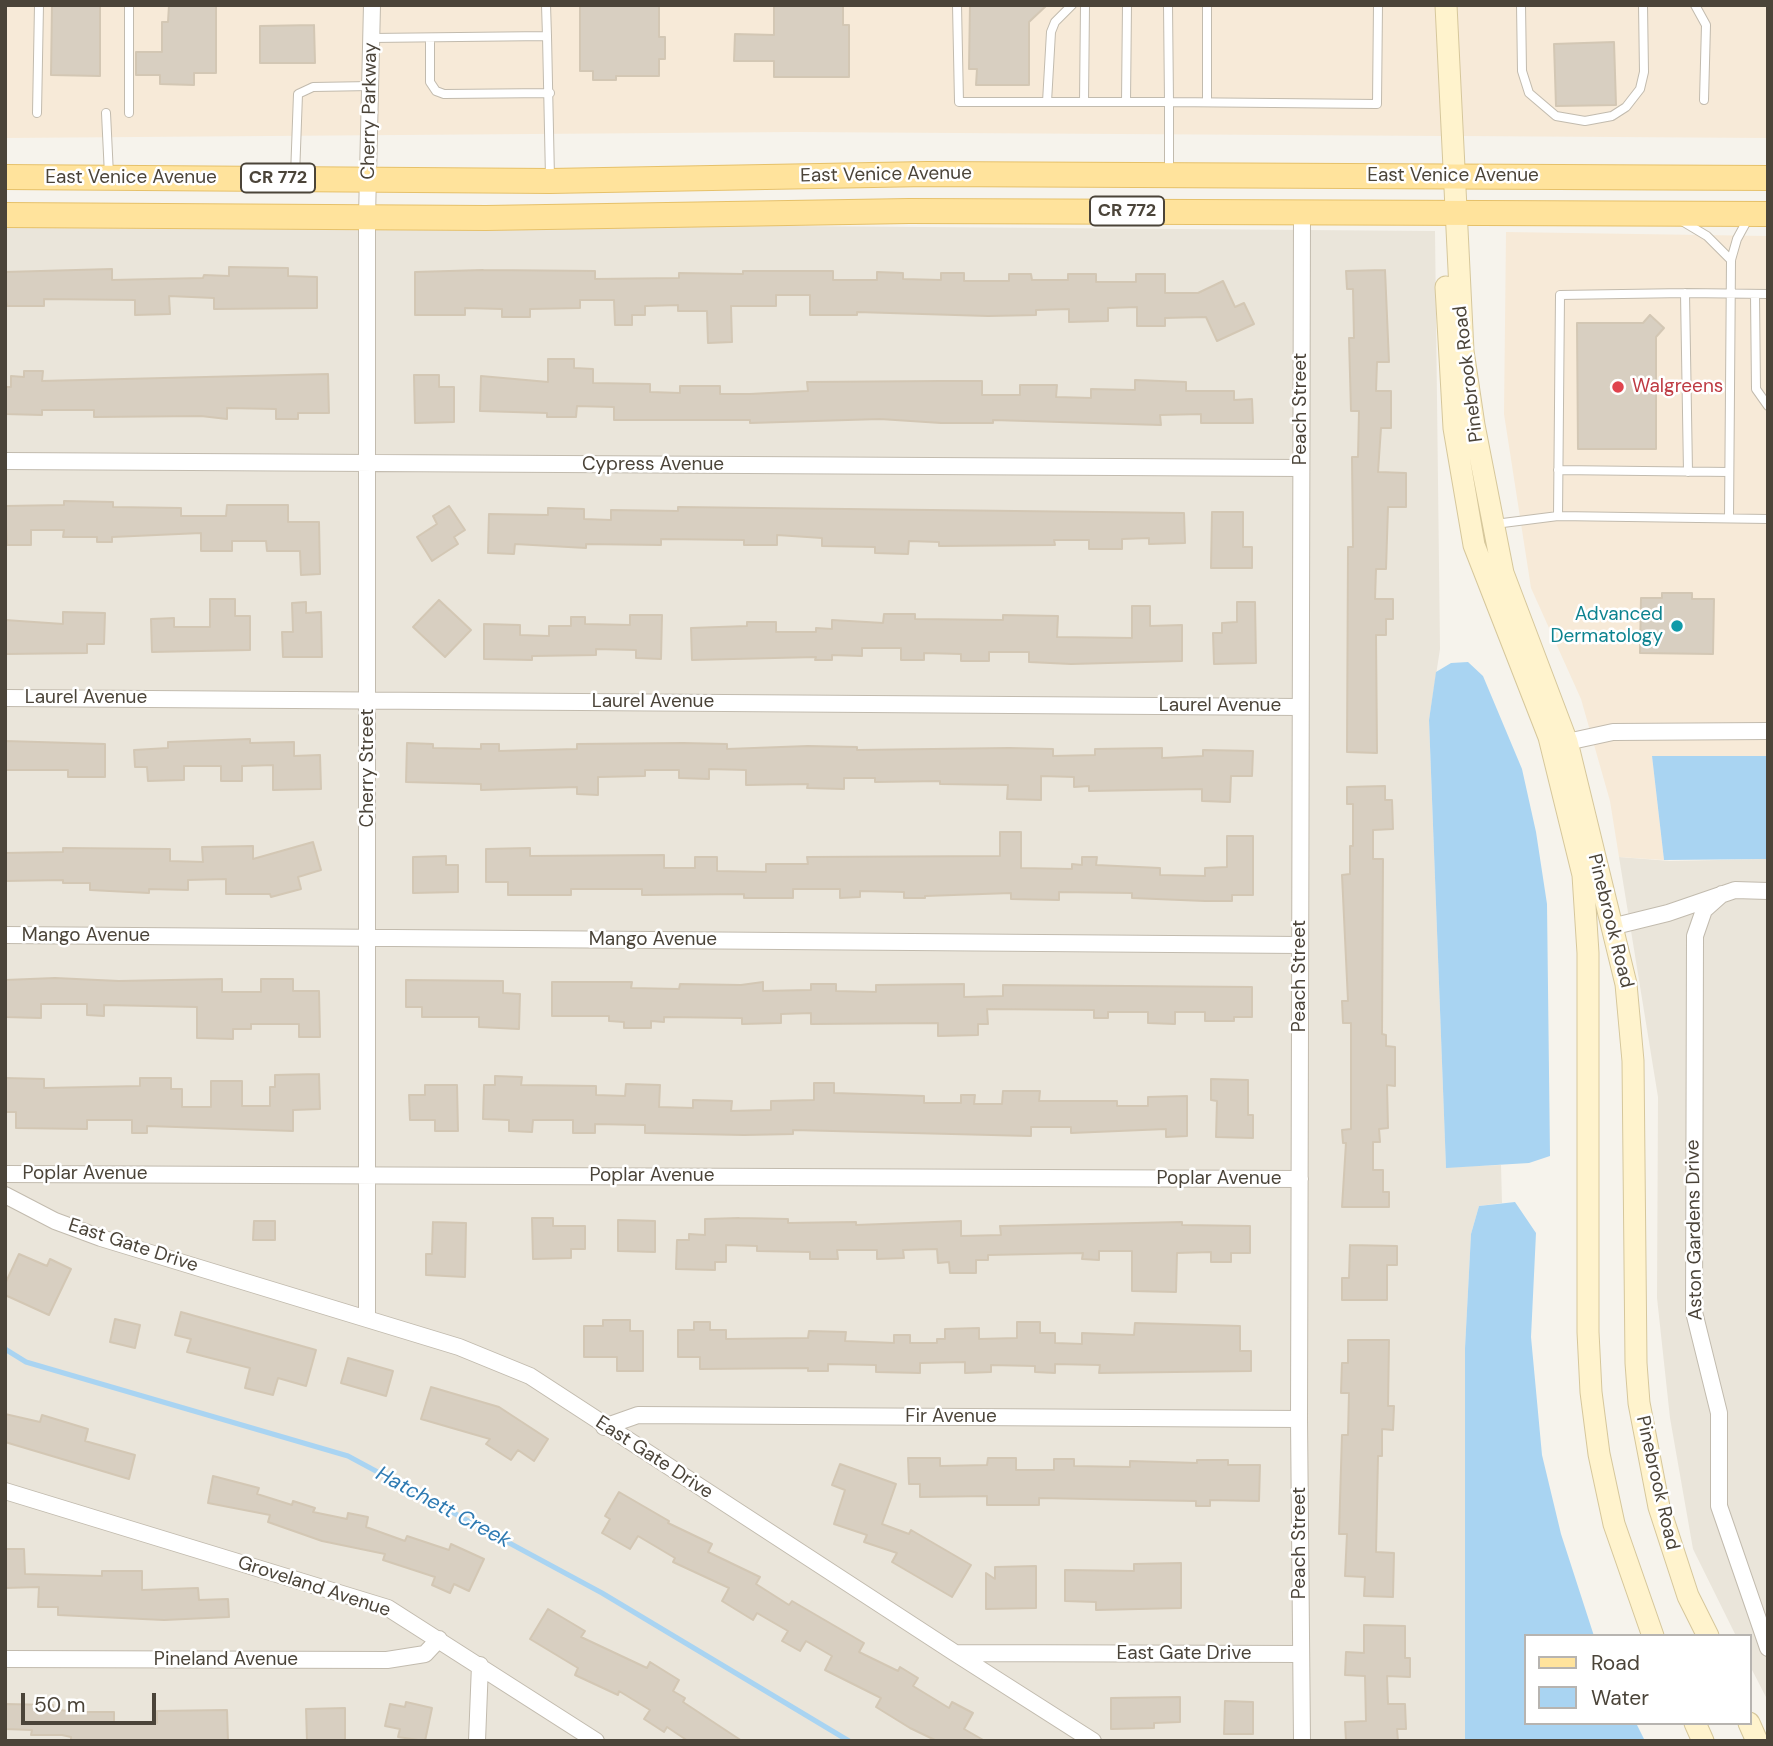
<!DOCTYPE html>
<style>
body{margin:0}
#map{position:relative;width:1773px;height:1746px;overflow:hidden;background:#f6f3ec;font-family:"DM Sans",sans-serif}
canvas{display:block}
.frame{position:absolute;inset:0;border:7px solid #4b4439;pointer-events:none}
.legend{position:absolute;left:1524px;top:1634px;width:228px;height:91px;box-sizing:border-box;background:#fff;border:2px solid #b7b4b0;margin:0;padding:9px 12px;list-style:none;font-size:21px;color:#4b4439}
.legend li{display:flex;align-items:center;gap:14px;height:35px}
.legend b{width:35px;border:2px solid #b7b4b0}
.scale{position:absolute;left:21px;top:1693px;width:135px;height:32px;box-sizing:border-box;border:4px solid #4b4439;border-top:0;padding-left:9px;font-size:21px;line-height:24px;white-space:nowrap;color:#4b4439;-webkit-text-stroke:5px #fff;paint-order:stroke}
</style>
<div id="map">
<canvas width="1773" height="1746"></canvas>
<div class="frame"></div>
<ul class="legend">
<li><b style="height:9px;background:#ffe39c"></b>Road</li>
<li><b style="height:19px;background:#a9d4f2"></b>Water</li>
</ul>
<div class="scale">50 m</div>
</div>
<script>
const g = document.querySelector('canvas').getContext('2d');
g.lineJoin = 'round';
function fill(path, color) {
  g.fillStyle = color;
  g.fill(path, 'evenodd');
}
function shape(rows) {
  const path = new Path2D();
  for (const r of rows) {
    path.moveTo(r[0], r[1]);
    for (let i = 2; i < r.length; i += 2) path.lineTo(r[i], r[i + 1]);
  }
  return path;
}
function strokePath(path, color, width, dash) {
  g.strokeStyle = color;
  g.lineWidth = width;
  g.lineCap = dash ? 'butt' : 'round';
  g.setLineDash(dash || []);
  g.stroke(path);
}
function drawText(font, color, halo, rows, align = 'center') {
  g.font = font + ' "DM Sans",sans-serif';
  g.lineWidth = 5;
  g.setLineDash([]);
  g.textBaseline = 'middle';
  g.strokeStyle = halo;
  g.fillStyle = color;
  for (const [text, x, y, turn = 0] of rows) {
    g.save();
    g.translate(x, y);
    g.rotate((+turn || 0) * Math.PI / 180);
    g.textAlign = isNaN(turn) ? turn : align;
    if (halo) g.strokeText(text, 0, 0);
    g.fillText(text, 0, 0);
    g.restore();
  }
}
fill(shape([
 [665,225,1435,231,1440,649,1429,720,1446,1167,1501,1165,1502,1203,1479,1206,1471,1234,1465,1348,1465,1741,5,1741,5,226],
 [1619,857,1670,861,1768,859,1768,1701,1750,1666,1750,1636,1736,1636,1693,1549,1670,1418,1657,1298,1658,1097]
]), '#eae5da');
fill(shape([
 [5,5,1437,5,1443,136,796,132,5,138],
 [1456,5,1768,5,1768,138,1462,136],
 [1506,232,1768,236,1768,756,1652,756,1664,860,1619,857,1610,801,1581,699,1531,588,1504,414]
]), '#f7ead8');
fill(shape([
 [1468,662,1483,676,1522,769,1536,832,1547,904,1550,1156,1529,1163,1446,1168,1429,720,1436,672,1451,663],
 [1652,756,1768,756,1768,859,1664,860],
 [1515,1202,1536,1233,1531,1337,1542,1455,1561,1534,1594,1636,1526,1636,1526,1723,1636,1723,1645,1741,1465,1741,1465,1348,1471,1234,1479,1206]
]), '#a9d4f2');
strokePath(shape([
 [5,1349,26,1362,348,1456,602,1593,849,1741]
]), '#a9d4f2', 5);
const building = shape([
 [52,5,100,5,100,76,51,75,52,5],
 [169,5,216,5,216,73,194,73,194,85,160,84,160,75,136,75,136,52,162,52,162,22,168,22,169,5],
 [580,5,659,5,659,37,665,37,665,59,659,59,659,76,616,76,616,80,593,80,593,71,580,71,580,5],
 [774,5,843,5,843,25,849,25,849,77,774,77,774,61,734,61,735,34,774,35,774,5],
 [970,5,1047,5,1029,22,1029,85,976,85,977,69,969,69,970,5],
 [314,25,315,63,260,63,260,26,314,25],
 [1614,42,1616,105,1556,106,1554,44,1614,42],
 [229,267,288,268,288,276,317,277,317,308,214,309,214,298,169,296,170,314,135,315,135,300,44,299,44,306,7,306,5,296,5,272,112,269,112,280,203,278,204,275,229,276,229,267],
 [483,270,595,271,595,279,679,278,679,273,743,274,743,271,833,271,833,280,877,280,877,272,903,273,903,279,941,280,941,273,964,273,964,281,1009,281,1009,274,1031,274,1032,280,1068,280,1068,274,1096,274,1096,282,1136,282,1136,274,1165,274,1165,293,1198,293,1223,281,1235,307,1244,303,1254,324,1217,341,1206,317,1165,318,1165,326,1137,326,1137,307,1108,308,1108,321,1069,322,1069,309,1036,310,1036,315,988,316,857,312,857,315,810,315,810,295,776,295,776,306,731,306,732,342,708,343,707,311,678,311,678,305,645,306,645,315,632,315,632,325,615,325,614,300,580,300,580,308,530,309,530,317,502,317,502,309,465,308,465,315,415,315,415,272,483,270],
 [1385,270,1389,362,1377,362,1376,391,1391,391,1391,428,1381,428,1378,472,1406,473,1406,507,1388,507,1386,569,1376,569,1375,599,1393,599,1393,619,1386,619,1386,635,1376,635,1377,753,1347,752,1348,547,1353,547,1352,457,1358,457,1359,411,1351,411,1349,338,1354,338,1353,289,1347,289,1346,271,1385,270],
 [1650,315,1664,328,1656,337,1656,449,1578,449,1577,323,1643,323,1650,315],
 [548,359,574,359,574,368,593,369,593,383,650,384,650,392,680,393,680,386,720,386,720,394,750,394,808,391,807,382,941,381,982,381,982,395,1020,395,1020,385,1057,385,1056,397,1091,398,1091,389,1135,390,1135,380,1186,382,1186,391,1234,391,1234,400,1252,399,1253,423,1201,423,1201,414,1160,415,1161,425,993,420,993,423,941,423,880,419,750,423,750,420,614,420,614,407,577,406,576,417,547,417,547,413,480,411,481,376,548,382,548,359],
 [24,371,43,371,42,381,328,374,329,413,298,413,298,419,276,419,276,409,227,408,227,419,201,416,94,417,94,410,42,410,42,415,5,414,5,387,11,387,11,376,24,377,24,371],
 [414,375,439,375,439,387,454,387,454,422,415,423,414,375],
 [64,501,113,502,113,507,181,508,181,516,226,516,227,505,288,505,288,522,319,522,320,574,301,575,300,551,267,551,266,541,232,541,232,551,201,551,201,533,112,537,112,542,97,542,97,537,63,537,64,530,31,530,31,545,7,545,5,506,64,505,64,501],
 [449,506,465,530,454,537,458,544,432,561,417,537,437,524,433,516,449,506],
 [678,507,1184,513,1185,543,1149,544,1149,538,1122,539,1122,549,1089,549,1089,540,1054,540,1055,545,939,546,939,542,909,541,908,554,875,553,875,547,822,546,822,538,777,535,777,545,744,545,744,540,661,539,661,545,586,544,586,548,515,544,514,554,488,553,489,514,548,515,548,508,584,509,584,519,611,520,611,510,678,511,678,507],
 [1212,512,1243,512,1243,547,1252,547,1252,568,1211,568,1212,512],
 [1662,593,1692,593,1692,599,1714,599,1713,654,1640,653,1641,598,1662,598,1662,593],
 [210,599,235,599,235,616,250,616,250,650,152,652,151,619,174,618,174,627,210,627,210,599],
 [439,600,471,630,445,657,413,627,439,600],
 [306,602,306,613,321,612,322,657,283,657,282,632,293,632,292,603,306,602],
 [1237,602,1255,602,1256,663,1214,664,1213,633,1222,633,1222,623,1237,622,1237,602],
 [1132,606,1150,606,1150,626,1182,625,1182,661,1071,664,1029,662,1029,652,989,652,989,661,961,661,961,654,924,653,924,660,901,660,901,648,862,648,862,656,832,655,832,660,815,660,816,657,692,660,691,628,747,626,747,622,776,622,776,632,816,632,816,628,832,629,832,620,883,623,884,614,915,614,915,619,1003,620,1003,615,1058,616,1057,637,1132,638,1132,606],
 [63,612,105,613,104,644,87,644,87,653,5,654,5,620,63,624,63,612],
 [630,615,662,615,661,659,636,658,636,650,596,649,596,655,532,656,532,660,484,659,484,624,520,625,520,635,549,636,549,626,571,626,571,617,585,617,585,624,630,625,630,615],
 [250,739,250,743,294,742,294,756,320,755,321,789,273,790,273,765,242,766,242,781,221,781,221,766,184,766,184,780,148,781,147,767,135,767,134,750,168,748,168,742,250,739],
 [5,741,105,744,105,777,68,777,68,770,5,770,5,741],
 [407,743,433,744,433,748,481,749,481,744,499,744,499,751,577,749,577,744,683,743,727,744,727,749,808,746,857,747,857,750,1009,748,1053,749,1053,756,1095,755,1095,749,1162,748,1162,758,1203,756,1203,750,1253,751,1252,776,1231,776,1230,802,1202,801,1202,789,1089,791,1089,786,1074,787,1074,777,1041,776,1041,800,1007,799,1008,785,940,784,940,781,875,782,875,778,844,778,844,789,807,788,808,784,746,785,746,770,709,769,709,779,679,778,679,770,645,770,645,776,598,777,598,795,577,794,577,787,481,790,481,784,406,782,407,743],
 [1385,786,1385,800,1392,800,1393,829,1373,830,1373,859,1383,859,1382,1034,1386,1035,1386,1046,1395,1047,1395,1086,1387,1085,1388,1128,1379,1129,1380,1142,1373,1142,1373,1170,1383,1170,1383,1192,1389,1192,1389,1207,1342,1207,1346,1143,1343,1143,1342,1130,1351,1129,1351,1023,1343,1023,1342,1001,1348,1001,1342,875,1350,874,1350,846,1353,846,1353,804,1347,804,1347,787,1385,786],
 [1000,832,1021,832,1021,868,1072,869,1072,864,1082,865,1082,857,1097,857,1096,865,1160,868,1160,875,1205,876,1205,868,1227,867,1227,836,1253,836,1253,895,1232,895,1232,901,1205,901,1132,898,1132,893,1059,892,1059,900,1011,899,1011,893,925,896,925,898,904,898,904,892,860,891,860,897,840,898,840,889,793,889,793,898,744,898,744,894,642,895,642,889,571,889,571,895,508,895,508,882,486,882,486,849,530,848,530,856,664,855,664,868,695,868,695,857,717,857,717,871,766,872,766,864,808,864,807,857,1000,856,1000,832],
 [313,842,321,870,298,877,301,889,271,897,270,894,226,894,226,879,188,880,188,890,149,889,149,893,90,890,90,883,63,883,63,880,5,881,5,853,63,852,63,848,170,849,170,861,203,862,202,847,253,846,253,859,313,842],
 [446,856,446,865,458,865,458,892,413,893,413,857,446,856],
 [55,978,119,981,222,979,222,992,261,992,261,979,293,979,293,991,319,991,320,1037,299,1037,299,1024,251,1024,251,1029,233,1029,233,1039,197,1038,197,1007,104,1005,104,1016,87,1015,87,1004,41,1004,41,1018,5,1017,5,980,55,978],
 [406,980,503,981,503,993,520,994,519,1029,479,1027,479,1017,422,1017,422,1007,406,1007,406,980],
 [552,982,632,982,631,988,679,989,680,984,741,985,763,982,763,991,811,990,811,984,836,984,836,991,876,992,876,985,964,984,964,997,1003,996,1003,985,1252,987,1252,1017,1234,1017,1234,1021,1205,1021,1205,1012,1175,1012,1175,1024,1148,1023,1148,1012,1108,1012,1108,1018,1094,1018,1094,1010,987,1009,988,1024,978,1024,978,1035,938,1036,938,1023,811,1024,811,1013,781,1014,781,1023,742,1024,742,1018,664,1017,664,1022,651,1021,651,1028,624,1028,624,1022,609,1021,609,1016,552,1016,552,982],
 [319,1074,320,1109,293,1110,293,1131,147,1126,147,1133,132,1133,132,1120,87,1120,87,1129,16,1128,16,1112,5,1112,5,1078,44,1079,44,1088,140,1086,140,1078,171,1078,171,1089,182,1089,182,1107,211,1107,211,1081,242,1081,242,1106,270,1106,270,1087,275,1087,275,1075,319,1074],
 [495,1076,522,1077,521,1085,596,1086,596,1095,625,1096,626,1084,660,1085,659,1107,693,1108,693,1100,732,1101,731,1111,771,1110,771,1101,814,1100,814,1083,834,1083,834,1093,924,1096,924,1103,961,1103,961,1095,975,1095,974,1104,1002,1104,1003,1091,1040,1091,1039,1101,1117,1101,1117,1106,1148,1106,1148,1097,1187,1096,1187,1136,1166,1137,1166,1129,1071,1133,1071,1127,1031,1127,1031,1136,793,1130,793,1134,744,1135,645,1133,645,1125,595,1124,595,1133,573,1133,573,1120,533,1120,532,1132,509,1131,509,1120,483,1119,484,1085,495,1085,495,1076],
 [1211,1079,1248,1080,1248,1115,1253,1115,1253,1138,1216,1137,1217,1101,1211,1100,1211,1079],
 [425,1085,457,1085,458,1131,435,1131,435,1120,410,1120,409,1095,425,1095,425,1085],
 [532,1218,553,1218,553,1226,585,1226,585,1249,571,1249,571,1258,533,1259,532,1218],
 [739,1218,788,1219,788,1223,856,1222,856,1225,961,1221,961,1236,1001,1235,1000,1226,1182,1222,1182,1225,1250,1226,1250,1253,1231,1253,1231,1262,1211,1262,1211,1252,1177,1253,1176,1292,1132,1291,1132,1251,1099,1251,1099,1260,1082,1259,1083,1253,988,1255,988,1260,976,1260,976,1273,950,1273,949,1262,938,1263,937,1249,903,1250,904,1258,877,1259,877,1250,837,1250,838,1259,810,1259,810,1252,757,1251,757,1246,726,1245,726,1262,715,1262,715,1270,676,1269,677,1240,689,1240,689,1234,705,1235,705,1219,739,1218],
 [618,1220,655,1221,655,1252,618,1251,618,1220],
 [254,1221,275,1221,275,1240,253,1240,254,1221],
 [433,1222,466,1223,465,1277,426,1275,426,1254,432,1254,433,1222],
 [1350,1245,1397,1246,1397,1265,1387,1265,1387,1300,1342,1300,1342,1278,1349,1278,1350,1245],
 [19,1254,47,1266,50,1259,71,1269,49,1315,5,1295,5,1284,19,1254],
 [181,1312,316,1350,306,1386,278,1378,273,1395,245,1388,250,1368,187,1352,191,1339,175,1335,181,1312],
 [115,1319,140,1325,135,1348,110,1342,115,1319],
 [603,1320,630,1320,630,1331,643,1331,643,1371,617,1371,617,1357,584,1357,584,1326,603,1326,603,1320],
 [694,1322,710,1322,710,1330,726,1330,726,1339,808,1338,809,1331,846,1332,845,1341,894,1343,894,1335,910,1335,910,1343,937,1343,937,1339,945,1339,945,1329,979,1328,979,1339,1017,1338,1017,1322,1040,1322,1040,1333,1055,1333,1055,1343,1082,1344,1082,1333,1134,1335,1135,1323,1240,1326,1240,1351,1251,1351,1251,1371,1099,1373,1100,1365,1055,1364,1055,1373,1035,1372,1035,1366,991,1365,991,1372,965,1373,965,1362,920,1363,920,1373,876,1372,876,1365,828,1364,828,1371,808,1371,808,1368,700,1369,700,1357,678,1357,678,1330,694,1330,694,1322],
 [1348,1340,1389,1340,1388,1406,1394,1406,1393,1430,1382,1429,1382,1456,1378,1456,1376,1552,1394,1553,1393,1597,1364,1596,1365,1577,1345,1576,1347,1534,1339,1534,1342,1435,1348,1435,1349,1393,1341,1393,1342,1363,1348,1363,1348,1340],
 [348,1358,393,1371,386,1396,341,1383,348,1358],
 [431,1387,499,1407,548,1439,534,1461,518,1450,511,1460,486,1444,490,1439,421,1419,431,1387],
 [5,1414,40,1422,42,1415,88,1429,85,1441,135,1455,129,1479,5,1442,5,1414],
 [908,1458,940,1458,940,1466,987,1465,988,1458,1016,1458,1016,1470,1054,1470,1054,1459,1074,1459,1074,1466,1130,1467,1130,1461,1197,1463,1197,1460,1228,1460,1228,1465,1260,1465,1259,1501,1210,1500,1210,1506,1196,1506,1196,1501,1039,1498,1039,1505,987,1505,987,1496,920,1497,920,1484,909,1484,908,1458],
 [840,1464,896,1484,882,1524,909,1534,911,1530,971,1565,952,1597,892,1562,897,1553,864,1542,867,1535,834,1524,845,1490,832,1485,840,1464],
 [213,1476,259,1488,257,1494,292,1505,293,1501,315,1508,313,1512,347,1519,348,1513,368,1517,366,1527,405,1541,407,1536,449,1550,451,1544,484,1559,469,1591,454,1584,450,1593,432,1585,435,1577,383,1560,385,1554,322,1541,268,1522,270,1515,208,1503,213,1476],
 [619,1492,669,1521,668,1523,712,1544,708,1552,760,1577,756,1584,789,1605,792,1601,864,1643,859,1652,898,1671,900,1667,918,1678,913,1686,949,1708,952,1702,973,1713,964,1729,985,1741,937,1741,910,1728,876,1707,881,1698,825,1670,832,1656,806,1641,800,1651,782,1641,788,1631,757,1613,753,1620,722,1601,729,1588,673,1562,675,1558,638,1536,630,1549,602,1533,610,1519,605,1516,619,1492],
 [5,1549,24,1549,25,1574,102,1576,102,1571,142,1571,142,1590,198,1588,199,1600,228,1599,229,1617,164,1620,58,1615,58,1607,38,1607,39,1587,5,1588,5,1549],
 [1181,1563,1181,1608,1096,1610,1096,1602,1065,1601,1065,1570,1134,1571,1134,1564,1181,1563],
 [1036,1566,1036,1608,986,1609,986,1573,995,1579,995,1567,1036,1566],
 [548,1609,585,1631,581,1637,647,1668,650,1662,679,1680,673,1691,685,1698,683,1702,742,1741,688,1741,667,1727,664,1732,644,1719,650,1710,619,1691,618,1695,575,1675,578,1668,530,1639,548,1609],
 [1364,1625,1405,1626,1405,1658,1410,1658,1410,1677,1387,1676,1388,1704,1405,1704,1406,1729,1397,1729,1398,1741,1346,1741,1345,1722,1366,1721,1365,1676,1345,1675,1346,1652,1364,1653,1364,1625],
 [1180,1697,1180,1722,1154,1723,1154,1728,1111,1729,1111,1698,1180,1697],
 [1225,1701,1253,1702,1253,1734,1224,1734,1225,1701],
 [406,1702,432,1708,425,1741,398,1737,400,1729,385,1726,390,1704,405,1707,406,1702],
 [5,1704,53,1705,53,1709,75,1712,114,1712,114,1722,157,1723,157,1711,227,1710,228,1741,71,1741,71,1737,62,1735,31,1735,32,1730,5,1729,5,1704],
 [345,1708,345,1741,307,1741,306,1709,345,1708]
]);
fill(building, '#d8cfc1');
strokePath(building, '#d3c7b4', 2);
const lane = shape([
 [129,5,129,113],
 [546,5,547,36],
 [957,5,959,102,1169,102,1168,5],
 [1207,5,1207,102],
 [1521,5,1522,71,1529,93,1556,116,1585,121,1612,116,1626,107,1640,89,1644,72,1643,5],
 [1695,5,1706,25,1704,100],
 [372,38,547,36,550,178],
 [430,38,430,82,436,91,444,94,550,93],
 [1047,102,1051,32,1055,22,1072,5],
 [1084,102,1085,5],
 [1126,102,1127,5],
 [37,113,39,5],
 [106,113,109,175],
 [1169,172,1169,102,1377,104,1378,5],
 [295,176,298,94,313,87,371,86],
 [1682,221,1707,236,1731,260],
 [1755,294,1756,389,1768,406],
 [1558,470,1729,472],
 [1688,472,1685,293,1768,294],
 [1558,516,1560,295,1685,293],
 [1729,518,1731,260,1737,239,1749,217],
 [1495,524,1558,516,1768,519]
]);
const street = shape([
 [1302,212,1299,1419,1302,1741],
 [5,461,1301,468],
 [5,698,1300,707],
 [1567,742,1613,732,1768,731],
 [1722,894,1704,910,1695,936,1694,1312,1719,1413,1719,1506,1768,1648],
 [1611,927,1668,913,1735,890,1768,891],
 [5,935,1300,945],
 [5,1174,1300,1179],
 [5,1195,55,1221,101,1238,459,1347,530,1376,955,1653,1301,1654],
 [367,1319,367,217,372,5],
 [604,1427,638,1415,1299,1419],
 [5,1491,388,1608,596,1741],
 [955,1653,1093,1741],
 [5,1659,387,1660,425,1654,439,1639],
 [477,1741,480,1665]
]);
const secondary = shape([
 [1446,5,1463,351,1474,425,1503,573,1567,742,1626,984,1633,1061,1636,1363,1639,1403,1659,1507,1688,1596,1708,1636],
 [1446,287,1454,428,1474,545,1549,737,1583,875,1588,953,1588,1332,1591,1392,1599,1454,1614,1524,1653,1636],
 [1695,1723,1703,1741],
 [1749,1723,1757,1741]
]);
const primary = shape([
 [5,177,550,181,927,174,1768,178],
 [5,215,486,218,909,211,1768,214]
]);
strokePath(lane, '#c2bbae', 10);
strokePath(street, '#c2bbae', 18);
strokePath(secondary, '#d6c79b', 23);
strokePath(primary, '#e6c16a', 26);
strokePath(lane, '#fff', 8);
strokePath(street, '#fff', 16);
strokePath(secondary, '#fff3cd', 21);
strokePath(primary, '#ffe39c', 24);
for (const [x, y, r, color] of [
 [1618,387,7,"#e0444e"],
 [1677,626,7,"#0f9aa8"]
]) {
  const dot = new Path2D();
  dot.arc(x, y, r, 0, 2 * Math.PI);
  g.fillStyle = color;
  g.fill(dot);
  strokePath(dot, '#fff', 2.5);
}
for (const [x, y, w] of [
 [278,178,74],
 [1127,211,74]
]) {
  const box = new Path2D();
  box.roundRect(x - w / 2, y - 14.5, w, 29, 5);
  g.fillStyle = '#fff';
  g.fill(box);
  strokePath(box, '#4b4439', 2);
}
drawText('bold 18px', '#4b4439', null, [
 ["CR 772",278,178],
 ["CR 772",1127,211]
]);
drawText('19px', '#4b4439', '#fff', [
 ["Cherry Parkway",370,111,-89],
 ["East Venice Avenue",886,175,-1],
 ["East Venice Avenue",1453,176],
 ["East Venice Avenue",131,178],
 ["Pinebrook Road",1469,374,-97],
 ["Peach Street",1301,409,-90],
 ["Cypress Avenue",653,465],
 ["Laurel Avenue",86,698],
 ["Laurel Avenue",653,702],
 ["Laurel Avenue",1220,706],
 ["Cherry Street",368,768,-90],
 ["Pinebrook Road",1610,921,76],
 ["Mango Avenue",86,936],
 ["Mango Avenue",653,940],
 ["Peach Street",1300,976,-90],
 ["Poplar Avenue",85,1174],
 ["Poplar Avenue",652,1176],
 ["Poplar Avenue",1219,1179],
 ["Aston Gardens Drive",1695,1230,-91],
 ["East Gate Drive",133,1246,18],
 ["Fir Avenue",951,1417],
 ["East Gate Drive",654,1458,33],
 ["Pinebrook Road",1657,1483,77],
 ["Peach Street",1300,1543,-90],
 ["Groveland Avenue",314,1587,18],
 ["East Gate Drive",1184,1654],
 ["Pineland Avenue",226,1660]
]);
drawText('19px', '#be3a42', '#fff', [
 ["Walgreens",1632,387]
], 'left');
drawText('19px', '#0d838f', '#fff', [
 ["Advanced",1663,615],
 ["Dermatology",1663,637]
], 'right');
drawText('italic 21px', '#2e7ab2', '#fff', [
 ["Hatchett Creek",443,1508,28]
]);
</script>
